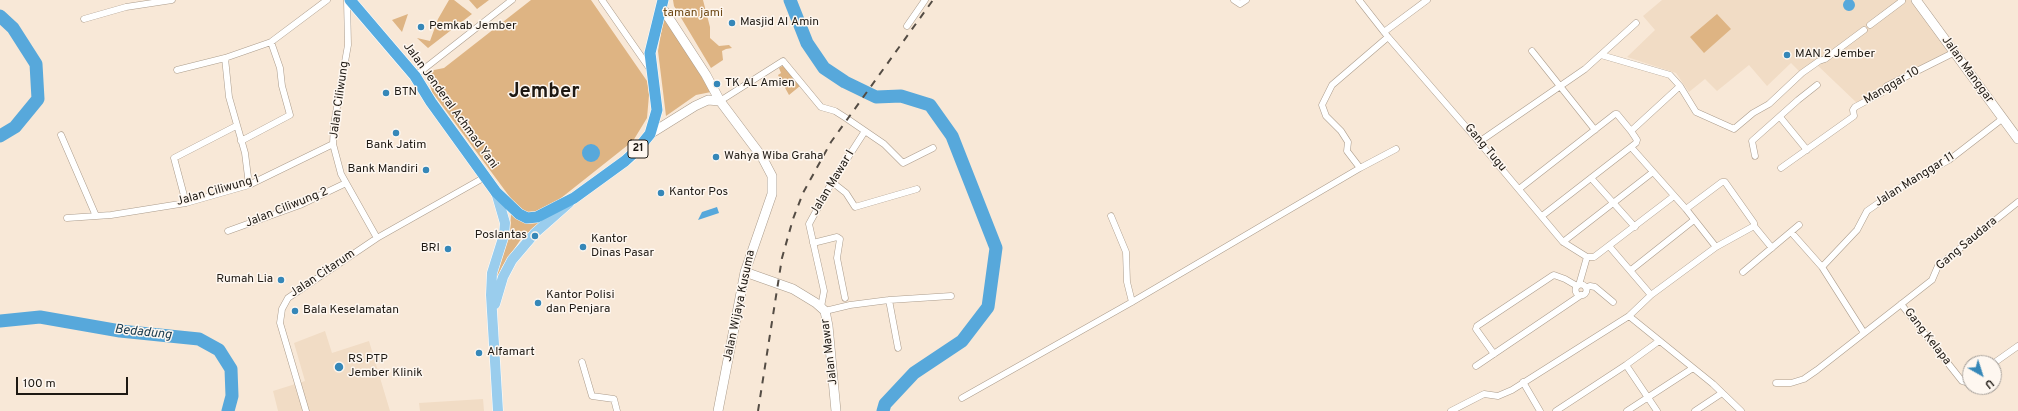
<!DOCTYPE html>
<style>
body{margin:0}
#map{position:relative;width:2018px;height:411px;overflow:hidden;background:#f8e8d7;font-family:Overpass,sans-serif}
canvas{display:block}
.north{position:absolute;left:1962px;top:355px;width:40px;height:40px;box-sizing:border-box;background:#fef7f0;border:1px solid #a49e98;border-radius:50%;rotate:141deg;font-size:11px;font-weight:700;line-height:16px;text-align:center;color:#1e1913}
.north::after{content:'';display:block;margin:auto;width:14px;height:18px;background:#3587b8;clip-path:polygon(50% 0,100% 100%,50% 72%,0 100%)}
.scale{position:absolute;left:16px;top:377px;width:112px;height:18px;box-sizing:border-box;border:2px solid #1e1913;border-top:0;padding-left:5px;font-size:12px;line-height:14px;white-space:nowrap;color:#1e1913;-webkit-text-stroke:3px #fef7f0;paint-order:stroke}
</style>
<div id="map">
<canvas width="2018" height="411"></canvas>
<div class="north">U</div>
<div class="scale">100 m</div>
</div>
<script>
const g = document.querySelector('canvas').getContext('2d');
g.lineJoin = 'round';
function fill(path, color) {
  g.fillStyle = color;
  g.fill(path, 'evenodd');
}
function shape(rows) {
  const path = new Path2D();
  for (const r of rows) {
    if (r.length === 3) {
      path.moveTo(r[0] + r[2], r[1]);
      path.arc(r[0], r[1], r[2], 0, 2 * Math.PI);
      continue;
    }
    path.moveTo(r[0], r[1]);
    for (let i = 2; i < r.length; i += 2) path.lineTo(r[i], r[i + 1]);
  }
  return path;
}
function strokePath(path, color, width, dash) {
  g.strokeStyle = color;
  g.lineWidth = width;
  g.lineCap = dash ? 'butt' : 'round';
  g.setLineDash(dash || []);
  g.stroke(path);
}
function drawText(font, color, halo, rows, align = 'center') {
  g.font = font + ' Overpass,sans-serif';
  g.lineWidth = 3;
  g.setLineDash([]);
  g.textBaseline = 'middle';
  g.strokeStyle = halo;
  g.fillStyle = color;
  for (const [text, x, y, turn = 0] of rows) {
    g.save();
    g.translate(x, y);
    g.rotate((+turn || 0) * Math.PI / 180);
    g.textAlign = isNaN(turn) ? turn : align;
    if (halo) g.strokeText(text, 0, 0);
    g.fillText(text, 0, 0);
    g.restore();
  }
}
fill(shape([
 [1662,0,1911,0,1949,52,1858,104,1814,62,1800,72,1791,63,1767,86,1749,65,1717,91,1705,79,1689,92,1676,73,1627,57,1655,30,1643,16],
 [325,331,332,353,369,341,390,411,278,411,273,391,305,381,294,343],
 [483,399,484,411,420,411,419,403]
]), '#f1dcc5');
fill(shape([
 [449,0,454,0,472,14,428,48,417,38,430,41,438,19],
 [469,0,489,0,477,9],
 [531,0,591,0,647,81,649,95,647,118,633,141,556,202,533,213,526,212,515,204,432,92,429,81,431,73,434,70,444,68],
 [673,0,703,0,710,27,710,38,719,46,729,45,732,48,726,49,722,51,723,60,711,68,674,6],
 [408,14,402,32,392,20],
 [1717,14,1731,29,1704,53,1690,37],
 [664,16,711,92,696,95,666,116,658,51],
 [784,65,800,86,789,95,778,75,781,73,779,68],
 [511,215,548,218,521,239,502,267,496,281,494,280,510,232]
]), '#deb483');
fill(shape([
 [1849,5,6],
 [591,153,9],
 [717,207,719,213,698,220,702,212]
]), '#57a8db');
strokePath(shape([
 [790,0,807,43,824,68,845,82,876,97,901,96,930,105,952,136,996,248,988,307,962,341,914,373,885,404,883,411],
 [0,16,13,28,36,64,38,99,15,127,0,136],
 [0,321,40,317,120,331,199,339,219,350,231,369,232,396,228,411]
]), '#57a8db', 13);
const street = shape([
 [347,0,348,45,334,124,333,144,341,174,377,238],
 [602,0,650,69],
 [1234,0,1240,4,1246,0],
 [1359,0,1388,37,1479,142,1563,242,1587,257,1594,257,1674,196],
 [84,19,126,7,172,0],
 [1870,25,1902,1],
 [907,26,925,0],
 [1384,32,1427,0],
 [1532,51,1595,130],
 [1601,55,1670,75,1680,86,1696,112,1734,129,1753,113,1769,104,1802,73,1819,61,1825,59,1864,30],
 [225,58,229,97,245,153,249,185],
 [177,70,225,58,271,42,327,0],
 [415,76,512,0],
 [720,101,783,61,821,107,835,111,846,118,884,144,903,163,933,148],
 [1780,117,1807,150],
 [1631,131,1680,86],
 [61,135,96,216],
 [241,141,290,115,282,86,280,68,271,42],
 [1479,142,1585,69,1636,23],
 [1631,147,1686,209,1716,247],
 [1755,156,1752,141,1798,100,1817,85],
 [1360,168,1347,151,1348,142,1341,131,1326,116,1322,105,1332,85,1388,37],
 [1781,168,1854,116,1853,110,1855,107,1881,93,1887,86,1955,52],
 [1591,178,1635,227],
 [832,182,846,193,855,207,917,189],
 [1519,189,1615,114,1617,114,1631,131,1637,140,1636,143,1542,216],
 [186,203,174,158,236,126],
 [1686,209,1722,182,1725,182,1754,223,1754,226,1772,248],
 [1111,216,1126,252,1127,282,1132,302],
 [67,218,111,215,186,203,249,185,333,144],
 [228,231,300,205,346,183],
 [1791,232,1822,267,1864,333],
 [1563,242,1653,172],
 [813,243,837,237,840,239,837,258,845,298],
 [1609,246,1651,295],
 [1822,267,1857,230,1867,211,1910,181,1949,160,2002,119],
 [1631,270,1694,220],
 [1743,272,1799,225],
 [1581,290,5.5],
 [1579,285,1587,257],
 [1586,288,1590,286,1595,287,1613,302],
 [889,300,898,348],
 [1901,304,1962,381,1965,382,1970,379],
 [821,307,824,291,809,224,832,182,865,131],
 [825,311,850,305,889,300,951,296],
 [1629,316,1713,384,1741,411],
 [1494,354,1476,329,1477,326,1552,276,1554,275,1565,279,1577,286],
 [582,362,592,396,614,399,617,411],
 [1994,363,2018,346],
 [1626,365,1657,411],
 [1476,366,1581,295],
 [1523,382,1540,411],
 [1776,383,1791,383,1804,379,1817,370,1932,280,1938,266,2018,202],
 [962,398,1132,302,1360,168,1396,149],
 [306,411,280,323,282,309,288,298,377,238,485,177],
 [1451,411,1484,394,1498,396,1512,390,1629,316,1651,295,1716,247,1754,226],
 [1556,411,1626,365,1659,341],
 [1627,411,1693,368],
 [1695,411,1722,393]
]);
const secondary = shape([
 [1916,0,2018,139],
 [661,6,706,75,720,101,762,157,772,176,772,194,745,272,718,411],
 [650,134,695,106,708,100,720,101],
 [745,272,793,289,816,303,825,311,828,326,836,411]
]);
const primary = shape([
 [496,192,505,223,504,235,492,273,491,295,498,411],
 [495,304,503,277,512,260,535,233,569,203]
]);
const highway = shape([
 [350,0,415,76,431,102,496,192,519,214,527,218,537,217,574,198,625,161,637,150,650,134,657,110,650,53,663,0]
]);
strokePath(street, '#ab9c8c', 7);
strokePath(secondary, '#ab9c8c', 10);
strokePath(primary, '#fff', 11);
strokePath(highway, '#fff', 12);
strokePath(street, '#fff', 6);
strokePath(secondary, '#fff', 9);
strokePath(primary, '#9acded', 10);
strokePath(highway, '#57ace1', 11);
strokePath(shape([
 [758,411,782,258,793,219,803,193,831,142,933,0]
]), '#544c44', 2, [7, 7]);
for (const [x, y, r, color] of [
 [732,23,4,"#3587b8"],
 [421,27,4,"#3587b8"],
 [1787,55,4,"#3587b8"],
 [717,84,4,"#3587b8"],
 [386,93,4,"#3587b8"],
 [396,133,4,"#3587b8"],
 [716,157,4,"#3587b8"],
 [426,170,4,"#3587b8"],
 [661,193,4,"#3587b8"],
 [535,236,4,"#3587b8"],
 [583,247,4,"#3587b8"],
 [448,249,4,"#3587b8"],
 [281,280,4,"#3587b8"],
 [538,303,4,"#3587b8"],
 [295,311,4,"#3587b8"],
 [479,353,4,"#3587b8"],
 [339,367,5,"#3587b8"]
]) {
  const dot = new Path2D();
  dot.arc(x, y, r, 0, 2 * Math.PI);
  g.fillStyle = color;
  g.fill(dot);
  strokePath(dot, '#fef7f0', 1.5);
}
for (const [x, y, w] of [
 [638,149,20]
]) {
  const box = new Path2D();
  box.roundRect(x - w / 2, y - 9, w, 18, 3);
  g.fillStyle = '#fef7f0';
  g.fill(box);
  strokePath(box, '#1e1913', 1);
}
drawText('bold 11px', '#1e1913', null, [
 ["21",638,149]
]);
drawText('12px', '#6f4915', '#fef7f0', [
 ["taman jami",693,14]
]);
drawText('12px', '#1e1913', '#fef7f0', [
 ["Masjid Al Amin",740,23],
 ["Pemkab Jember",429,27],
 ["MAN 2 Jember",1795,55],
 ["TK AL Amien",725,84],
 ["BTN",394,93],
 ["Bank Jatim",396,146,"center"],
 ["Wahya Wiba Graha",724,157],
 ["Bank Mandiri",418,170,"right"],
 ["Kantor Pos",669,193],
 ["Poslantas",527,236,"right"],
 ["Kantor",591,240],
 ["Dinas Pasar",591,254],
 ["BRI",440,249,"right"],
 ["Rumah Lia",273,280,"right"],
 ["Kantor Polisi",546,296],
 ["dan Penjara",546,310],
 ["Bala Keselamatan",303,311],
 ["Alfamart",487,353],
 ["RS PTP",348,360],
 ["Jember Klinik",348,374]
], 'left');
drawText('12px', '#1e1913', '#fef7f0', [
 ["Jalan Manggar",1967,70,54],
 ["Manggar 10",1892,86,-30],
 ["Jalan Ciliwung",340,100,-82],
 ["Jalan Jenderal Achmad Yani",450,106,54],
 ["Gang Tugu",1485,148,50],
 ["Jalan Manggar 11",1915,180,-32],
 ["Jalan Mawar I",833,183,-59],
 ["Jalan Ciliwung 1",218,191,-16],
 ["Jalan Ciliwung 2",287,208,-22],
 ["Gang Saudara",1967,244,-40],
 ["Jalan Citarum",323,274,-34],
 ["Jalan Wijaya Kusuma",740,306,-78],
 ["Gang Kelapa",1927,337,52],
 ["Jalan Mawar",830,352,-97]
]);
drawText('italic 13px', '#14374c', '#fef7f0', [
 ["Bedadung",143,333,6]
]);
drawText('bold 20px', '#1e1913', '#fef7f0', [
 ["Jember",544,93]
]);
</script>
